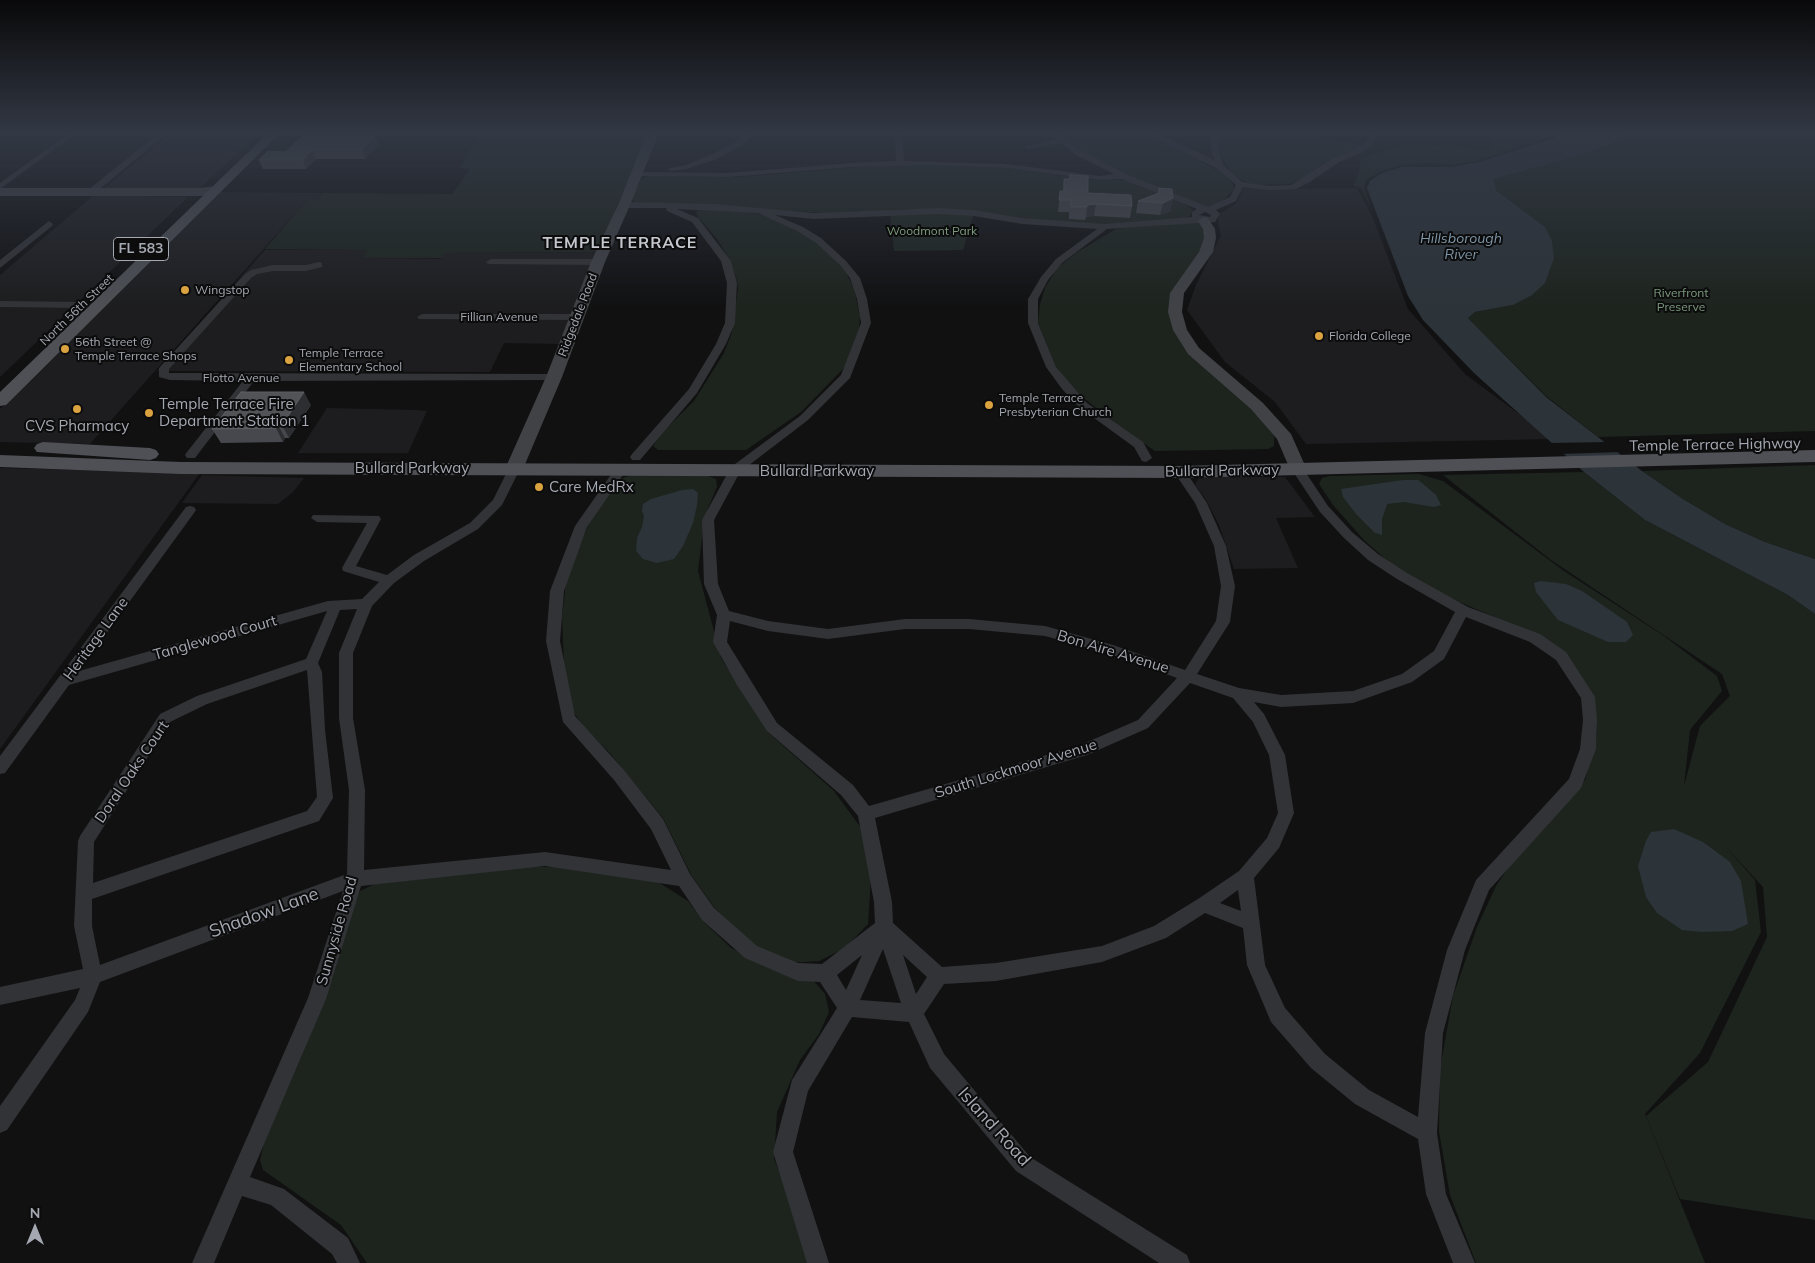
<!DOCTYPE html>
<style>
body{margin:0}
#map{position:relative;width:1815px;height:1263px;overflow:hidden;background:#111112;font-family:Mulish,sans-serif}
canvas{display:block}
.north{position:absolute;left:10px;top:1203px;width:50px;height:50px;-webkit-text-stroke:4px #0c0c0d;paint-order:stroke;rotate:0deg;font-size:14px;font-weight:700;line-height:20px;text-align:center;color:#a4a8b1}
.north::after{content:'';display:block;margin:auto;width:18px;height:22px;background:#a4a8b1;clip-path:polygon(50% 0,100% 100%,50% 72%,0 100%)}
</style>
<div id="map">
<canvas width="1815" height="1263"></canvas>
<div class="north">N</div>
</div>
<script>
const g = document.querySelector('canvas').getContext('2d');
g.lineJoin = 'round';
function fill(path, color) {
  g.fillStyle = color;
  g.fill(path, 'evenodd');
}
function shape(rows) {
  const path = new Path2D();
  for (const r of rows) {
    path.moveTo(r[0], r[1]);
    for (let i = 2; i < r.length; i += 2) path.lineTo(r[i], r[i + 1]);
  }
  return path;
}
function strokePath(path, color, width, dash) {
  g.strokeStyle = color;
  g.lineWidth = width;
  g.lineCap = dash ? 'butt' : 'round';
  g.setLineDash(dash || []);
  g.stroke(path);
}
function drawText(font, color, halo, rows, align = 'center') {
  g.font = font + ' Mulish,sans-serif';
  g.lineWidth = 4;
  g.setLineDash([]);
  g.textBaseline = 'middle';
  g.strokeStyle = halo;
  g.fillStyle = color;
  for (const [text, x, y, turn = 0] of rows) {
    g.save();
    g.translate(x, y);
    g.rotate((+turn || 0) * Math.PI / 180);
    g.textAlign = isNaN(turn) ? turn : align;
    if (halo) g.strokeText(text, 0, 0);
    g.fillText(text, 0, 0);
    g.restore();
  }
}
fill(shape([
 [173,133,259,133,197,191,101,190],
 [1244,186,1268,189,1357,188,1372,216,1408,309,1465,374,1553,439,1306,444,1275,402,1225,362,1187,310,1196,285,1221,235,1218,223,1219,214,1237,203],
 [218,192,322,193,316,200,307,200,90,444,0,442,0,409],
 [94,195,188,197,0,377,0,275],
 [265,250,368,250,362,258,441,259,445,253,598,252,560,344,504,343,490,372,157,371],
 [327,408,417,410,427,411,408,453,298,453],
 [0,468,200,473,0,749],
 [202,475,304,478,293,492,278,504,182,503],
 [1210,477,1285,477,1315,517,1276,518,1298,568,1234,569,1219,525,1205,498,1195,485,1198,479]
]), '#1d1d1f');
fill(shape([
 [481,133,648,133,598,252,445,253,442,258,362,258,367,250,265,249,307,200,316,200,323,193,452,194,470,169,459,168],
 [1058,133,1152,133,1155,137,1222,173,1233,184,1233,190,1219,205,1212,208,1204,208,1141,182,1088,155],
 [1218,133,1310,133,1311,136,1361,144,1357,148,1325,162,1303,178,1290,184,1258,185,1247,183,1232,175,1220,154],
 [1482,133,1561,133,1476,161,1453,165,1432,163,1401,165,1380,172,1366,180,1364,188,1372,210,1361,188,1353,186,1359,173,1361,159,1382,151,1410,145,1451,146,1479,150,1492,149,1494,145],
 [1632,133,1815,133,1815,431,1598,437,1546,396,1468,318,1475,312,1513,305,1545,227,1496,190,1492,179,1592,152],
 [898,164,1007,168,1095,180,1126,180,1183,203,1193,210,1190,216,1185,218,1111,225,1074,224,952,210,908,209,829,213,636,203,631,199,641,179,648,176,740,177],
 [699,210,751,212,773,218,812,239,844,268,854,289,860,316,859,329,844,368,801,412,746,450,658,450,653,446,663,432,694,401,724,353,732,332,738,289,737,281,730,260,717,239,698,217,696,212],
 [890,213,974,213,963,250,894,251],
 [1188,221,1203,224,1206,241,1188,271,1174,330,1252,408,1274,436,1274,446,1268,449,1155,451,1116,424,1070,387,1055,365,1038,322,1040,304,1045,288,1057,268,1076,253,1116,229],
 [1815,465,1815,559,1765,542,1725,524,1683,499,1642,471],
 [1584,472,1645,520,1788,595,1815,614,1815,1220,1680,1199,1646,1116,1708,1062,1767,937,1763,887,1722,843,1755,880,1761,932,1700,1053,1645,1114,1705,1263,1476,1263,1450,1195,1439,1131,1440,1069,1453,996,1477,927,1496,886,1519,852,1585,780,1597,736,1595,706,1579,674,1508,623,1432,590,1390,563,1364,540,1333,505,1319,484,1322,478,1329,476,1419,474,1443,481,1564,571,1664,636,1717,676,1722,691,1690,730,1684,786,1700,726,1730,696,1722,674,1551,560,1443,475],
 [631,475,708,476,716,479,717,487,708,508,702,537,698,571,721,658,770,734,834,791,861,828,871,877,868,924,845,948,819,961,786,963,750,945,714,907,692,876,663,818,608,751,584,727,572,710,564,664,562,617,567,574,592,517,620,479],
 [526,867,566,867,658,882,688,901,705,923,731,948,773,968,811,978,825,994,829,1012,819,1034,800,1060,777,1112,774,1159,817,1263,367,1263,341,1225,263,1170,260,1160,264,1143,301,1058,333,977,353,904,360,891,375,884]
]), '#1d241e');
fill(shape([
 [1566,133,1632,133,1592,152,1493,179,1496,190,1545,227,1552,241,1554,258,1545,283,1532,295,1513,305,1475,312,1468,318,1546,397,1642,471,1683,499,1725,524,1765,542,1815,559,1815,614,1788,595,1645,520,1584,472,1474,373,1423,320,1408,296,1367,188,1370,181,1382,173,1402,167,1451,167,1479,162,1558,137],
 [1403,480,1418,480,1422,483,1436,495,1441,505,1434,507,1404,502,1387,504,1382,519,1382,535,1375,533,1356,514,1343,497,1341,489],
 [693,489,698,493,697,505,693,523,683,546,674,559,657,563,643,559,636,551,637,538,642,527,644,516,642,511,643,504,651,499,682,490],
 [1541,581,1566,584,1582,591,1627,622,1633,635,1626,642,1608,642,1558,620,1536,592,1534,583],
 [1674,829,1703,842,1730,862,1741,881,1748,924,1732,931,1702,932,1682,930,1657,913,1646,897,1638,866,1646,841,1651,832]
]), '#2c3339');
fill(shape([
 [1608,442,1622,452,1559,454,1548,443]
]), '#111112');
fill(shape([
 [69,133,77,133,0,189,0,183,69,133],
 [159,133,167,133,94,194,88,194,88,190,159,133],
 [745,133,753,133,743,145,719,158,687,169,671,171,667,169,686,165,713,154,737,141,745,133],
 [884,133,902,134,904,161,1007,164,1100,176,1114,174,1076,155,1061,143,1028,149,1024,147,1057,139,1050,133,1058,133,1082,151,1126,174,1208,207,1230,197,1236,185,1216,168,1154,138,1150,133,1158,133,1214,160,1211,150,1211,133,1219,133,1219,150,1223,165,1242,182,1269,186,1291,185,1333,158,1353,150,1366,142,1372,133,1380,133,1372,146,1359,154,1339,162,1310,182,1296,189,1269,190,1243,187,1236,201,1216,210,1220,214,1215,222,1107,229,1062,263,1048,280,1038,299,1038,323,1056,367,1087,403,1143,442,1152,458,1146,462,1142,461,1134,447,1079,407,1062,389,1046,367,1028,323,1028,299,1041,277,1056,259,1097,229,1022,224,974,216,938,214,814,219,775,215,803,227,821,238,846,261,860,278,867,299,871,323,850,378,808,420,740,472,714,520,718,584,729,611,768,621,828,629,905,619,969,619,1045,626,1113,645,1185,670,1216,621,1221,586,1214,546,1195,503,1174,472,1180,468,1184,469,1207,503,1226,546,1235,586,1230,622,1197,674,1239,688,1281,695,1353,691,1402,674,1434,651,1455,612,1397,579,1368,560,1344,538,1320,512,1292,470,1298,466,1302,467,1328,506,1352,532,1378,554,1407,573,1468,607,1540,634,1566,652,1595,697,1597,720,1596,749,1581,788,1489,890,1465,950,1443,1033,1437,1133,1446,1194,1475,1263,1453,1263,1426,1194,1418,1139,1355,1104,1311,1068,1271,1022,1247,965,1243,928,1205,913,1166,938,1102,962,996,981,944,984,924,1014,944,1054,1030,1157,1187,1255,1190,1263,1159,1263,1016,1171,930,1068,909,1022,852,1017,808,1091,793,1152,829,1263,807,1263,773,1152,792,1080,837,1008,820,982,798,981,745,958,702,920,679,886,545,866,361,886,326,999,250,1177,284,1189,348,1238,360,1263,337,1263,332,1254,271,1205,242,1196,214,1263,192,1263,308,998,343,891,100,982,88,1012,7,1130,0,1133,0,1106,75,1000,80,988,0,1005,0,987,83,969,74,926,78,841,80,836,160,714,197,696,306,659,327,611,69,685,5,773,0,774,0,756,186,507,190,506,194,507,196,510,194,513,79,671,328,601,362,599,379,582,343,571,342,568,367,523,317,522,311,518,313,515,379,516,381,519,356,566,387,575,414,555,470,523,493,500,510,466,518,466,520,469,502,505,478,529,424,561,394,583,372,606,353,653,353,718,365,790,364,870,545,852,671,870,651,829,614,780,563,722,546,641,550,591,575,526,617,466,625,466,627,469,587,527,564,591,560,641,575,716,624,770,663,819,690,874,714,908,757,946,798,963,822,964,875,923,874,902,858,816,841,795,767,731,737,685,713,642,717,615,704,584,702,520,731,467,800,416,841,375,861,323,857,299,850,278,840,265,815,242,797,231,758,213,677,209,698,218,731,261,737,283,735,323,726,344,697,393,640,460,632,460,630,457,632,454,689,389,716,344,725,323,727,283,721,261,692,222,667,211,666,208,624,208,620,205,624,202,715,204,814,213,938,208,974,210,1022,218,1105,224,1192,217,1192,212,1197,209,1122,179,1100,180,1007,168,925,165,852,167,728,177,636,176,632,174,636,172,728,173,852,163,896,161,895,137,884,133],
 [1205,212,1211,215,1210,217,1199,215,1205,212],
 [357,609,339,653,339,718,349,790,347,874,100,965,92,926,92,899,319,821,333,798,325,730,322,672,318,663,340,610,357,609],
 [1466,617,1530,642,1556,660,1581,698,1583,720,1580,749,1569,779,1476,880,1474,885,1447,950,1425,1033,1418,1117,1369,1090,1325,1054,1285,1008,1265,965,1254,878,1279,848,1294,813,1285,755,1264,714,1254,702,1281,707,1353,703,1412,682,1444,659,1466,617],
 [730,621,768,631,828,639,905,629,969,629,1045,636,1110,654,1177,678,1138,720,1078,746,869,806,853,785,777,723,727,642,730,621],
 [307,670,317,797,307,811,93,883,94,842,170,722,207,704,307,670],
 [1190,683,1233,698,1253,722,1269,755,1278,813,1267,838,1239,871,1198,899,1154,926,1102,946,996,963,942,967,893,923,892,902,875,818,1087,755,1148,728,1190,683],
 [1238,890,1241,911,1220,903,1238,890],
 [883,949,901,1003,860,1000,883,949],
 [862,955,846,990,837,975,862,955],
 [903,955,927,977,916,994,903,955],
 [49,221,53,224,52,226,0,268,0,260,49,221],
 [491,259,598,259,603,262,598,265,488,264,486,262,491,259],
 [319,262,322,263,322,267,306,271,273,271,257,274,251,278,169,369,169,373,554,374,559,377,554,380,254,381,195,458,187,458,185,455,187,452,243,381,170,380,159,377,159,368,245,274,251,270,273,265,306,265,319,262],
 [0,301,82,302,87,305,82,308,0,307,0,301],
 [422,314,576,314,581,317,576,320,419,319,417,317,422,314]
]), '#323336');
fill(shape([
 [647,133,659,133,630,205,605,262,562,377,523,469,520,473,514,474,508,473,505,469,546,377,591,262,618,205,647,133],
 [216,186,220,187,222,190,220,193,200,196,0,196,0,188,200,188,216,186],
 [1204,217,1208,218,1215,229,1216,238,1213,252,1184,293,1182,312,1187,330,1199,348,1263,403,1291,434,1307,470,1304,474,1298,475,1292,474,1277,439,1251,409,1188,354,1173,330,1168,312,1170,293,1199,252,1204,238,1203,229,1198,221,1204,217]
]), '#404246');
fill(shape([
 [268,133,280,133,6,405,0,406,0,392,268,133],
 [43,442,150,448,156,450,159,454,156,458,150,460,37,452,34,448,37,444,43,442],
 [1815,450,1815,462,1180,478,181,474,0,467,0,455,181,462,1180,466,1815,450]
]), '#4e5055');
fill(shape([
 [379,144,365,159,316,159,306,169,263,169,259,160,285,152],
 [1064,179,1088,193,1132,206,1130,218,1094,216,1086,217,1085,220,1069,219,1069,212,1058,212,1060,191,1063,191],
 [1159,188,1171,211,1160,215,1136,213,1138,201,1158,193],
 [311,405,289,438,285,438,283,442,221,443,212,429]
]), '#47484d');
fill(shape([
 [375,136,379,144,365,159,362,150],
 [312,150,316,159,306,169,303,160],
 [1173,198,1171,211,1160,215,1163,203],
 [1096,204,1094,216,1086,217,1087,205],
 [304,392,311,405,289,438,282,425],
 [278,425,285,438,283,442,276,428]
]), '#2d2e31');
const building = shape([
 [303,136,375,136,362,150,312,150,303,160,259,160,268,151,285,152,303,136],
 [1070,175,1088,176,1088,193,1131,195,1132,206,1096,204,1087,205,1087,207,1071,207,1071,200,1059,200,1060,191,1064,191,1064,179,1069,179,1070,175],
 [1159,188,1172,189,1173,198,1163,203,1138,201,1159,193,1159,188],
 [241,392,304,392,282,425,278,425,276,428,212,429,241,392]
]);
fill(building, '#515357');
strokePath(building, '#5e6065', 1);
const sky = g.createLinearGradient(0, 0, 0, 309);
sky.addColorStop(0, '#09090a');
sky.addColorStop(0.43, '#323844');
sky.addColorStop(1, '#32384400');
g.fillStyle = sky;
g.fillRect(0, 0, 1815, 309);
for (const [x, y, r, color] of [
 [185,290,5,"#daa340"],
 [1319,336,5,"#daa340"],
 [65,349,5,"#daa340"],
 [289,360,5,"#daa340"],
 [989,405,5,"#daa340"],
 [77,409,5,"#daa340"],
 [149,413,5,"#daa340"],
 [539,487,5,"#daa340"]
]) {
  const dot = new Path2D();
  dot.arc(x, y, r, 0, 2 * Math.PI);
  g.fillStyle = color;
  g.fill(dot);
  strokePath(dot, '#0c0c0d', 2);
}
drawText('12px', '#7d9a7e', '#0c0c0d', [
 ["Woodmont Park",932,231],
 ["Riverfront",1681,293],
 ["Preserve",1681,307]
]);
drawText('12px', '#a4a8b1', '#0c0c0d', [
 ["Wingstop",195,290],
 ["Florida College",1329,336],
 ["56th Street @",75,342],
 ["Temple Terrace Shops",75,356],
 ["Temple Terrace",299,353],
 ["Elementary School",299,367],
 ["Temple Terrace",999,398],
 ["Presbyterian Church",999,412]
], 'left');
drawText('12px', '#a4a8b1', '#0c0c0d', [
 ["North 56th Street",77,310,-44],
 ["Ridgedale Road",578,315,-69],
 ["Fillian Avenue",499,317],
 ["Flotto Avenue",241,378]
]);
drawText('italic 14px', '#7e96a8', '#0c0c0d', [
 ["Hillsborough",1461,239],
 ["River",1461,255]
]);
for (const [x, y, w] of [
 [141,249,55]
]) {
  const box = new Path2D();
  box.roundRect(x - w / 2, y - 11.5, w, 23, 4);
  g.fillStyle = '#0c0c0d';
  g.fill(box);
  strokePath(box, '#a4a8b1', 1);
}
drawText('bold 14px', '#a4a8b1', null, [
 ["FL 583",141,249]
]);
drawText('15px', '#a4a8b1', '#0c0c0d', [
 ["Temple Terrace Fire",159,404],
 ["Department Station 1",159,421],
 ["CVS Pharmacy",77,426,"center"],
 ["Care MedRx",549,487]
], 'left');
drawText('15px', '#a4a8b1', '#0c0c0d', [
 ["Temple Terrace Highway",1715,445,-1],
 ["Bullard Parkway",412,468],
 ["Bullard Parkway",817,471],
 ["Bullard Parkway",1222,471,-1],
 ["Tanglewood Court",215,638,-16],
 ["Heritage Lane",96,639,-54],
 ["Bon Aire Avenue",1113,652,17],
 ["South Lockmoor Avenue",1016,769,-17],
 ["Doral Oaks Court",132,772,-56],
 ["Sunnyside Road",337,931,-74]
]);
g.letterSpacing = '1px';
drawText('bold 16px', '#c4c7cd', '#0c0c0d', [
 ["TEMPLE TERRACE",620,243]
]);
g.letterSpacing = '0px';
drawText('18px', '#a4a8b1', '#0c0c0d', [
 ["Shadow Lane",264,913,-20],
 ["Island Road",994,1127,48]
]);
</script>
